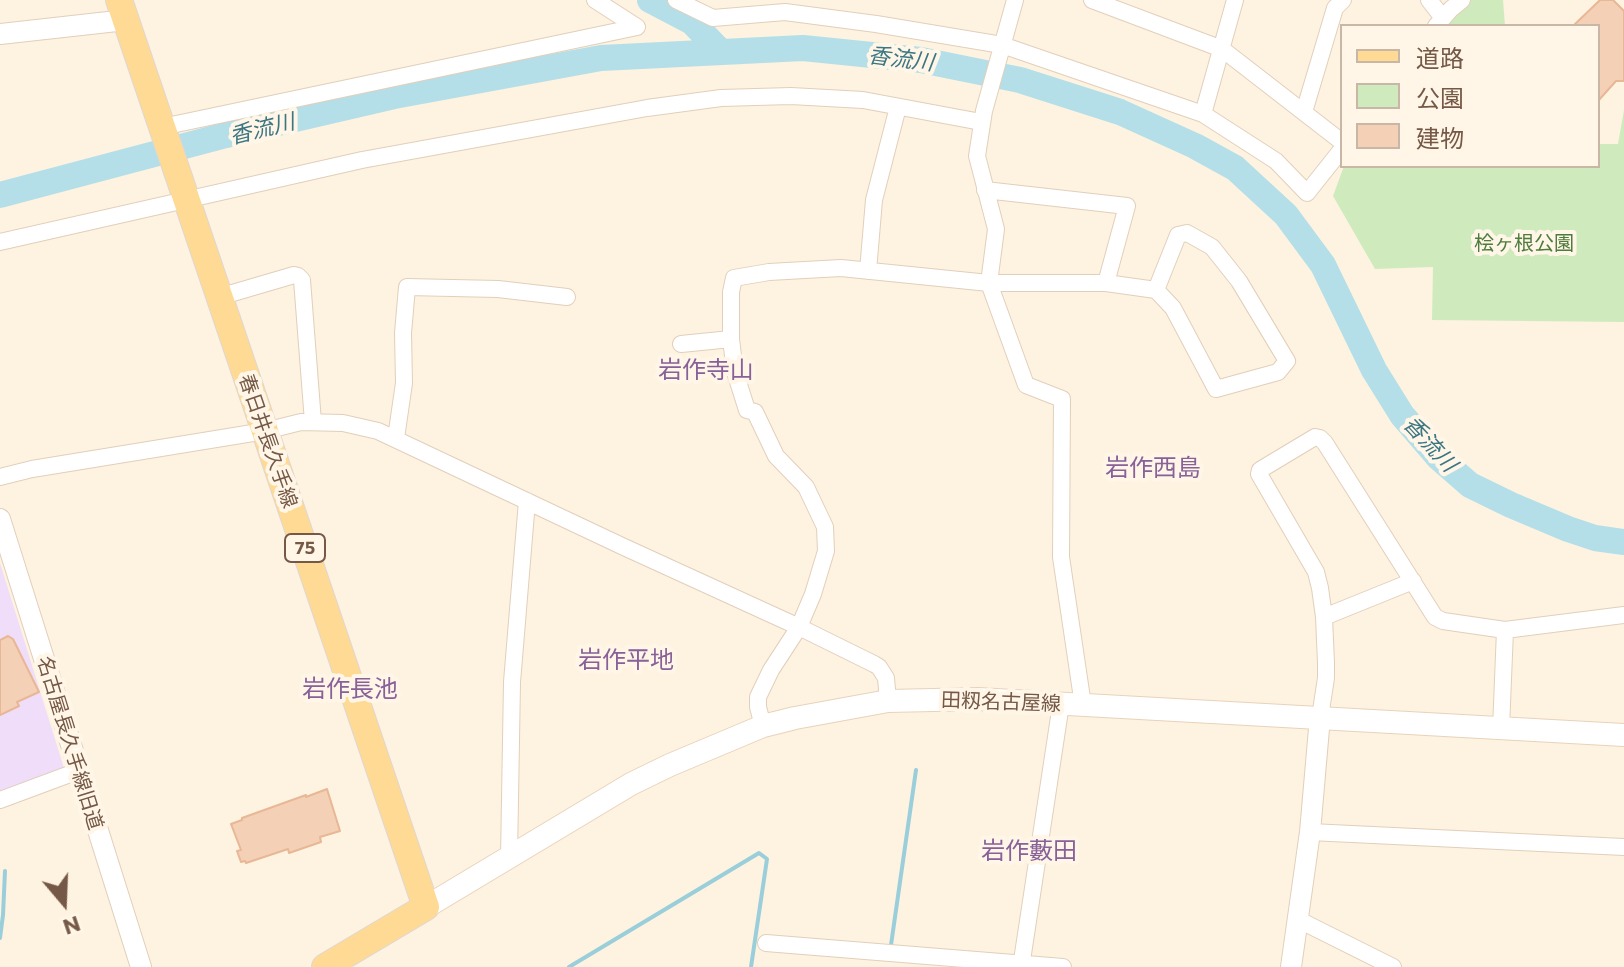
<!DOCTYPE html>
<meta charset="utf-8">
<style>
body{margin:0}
#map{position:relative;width:1624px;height:967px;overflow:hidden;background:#fdf3e0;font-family:Commissioner,"Noto Sans JP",sans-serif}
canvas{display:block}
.legend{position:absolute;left:1340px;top:24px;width:260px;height:144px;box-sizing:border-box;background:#fff6e7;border:2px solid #c8b7a7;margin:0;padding:10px 14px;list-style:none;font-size:24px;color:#755846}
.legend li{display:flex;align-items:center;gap:16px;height:40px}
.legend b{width:40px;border:2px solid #c8b7a7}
.north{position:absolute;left:24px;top:863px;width:80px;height:80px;-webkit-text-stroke:6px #fff6e7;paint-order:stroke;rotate:161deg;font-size:22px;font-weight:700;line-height:32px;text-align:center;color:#755846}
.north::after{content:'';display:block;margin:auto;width:28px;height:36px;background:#755846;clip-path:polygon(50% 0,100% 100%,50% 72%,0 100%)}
</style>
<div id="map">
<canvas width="1624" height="967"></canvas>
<ul class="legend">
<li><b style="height:10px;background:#ffda95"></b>道路</li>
<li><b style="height:22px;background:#cfebbe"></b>公園</li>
<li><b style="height:22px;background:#f4d0b6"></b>建物</li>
</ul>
<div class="north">N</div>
</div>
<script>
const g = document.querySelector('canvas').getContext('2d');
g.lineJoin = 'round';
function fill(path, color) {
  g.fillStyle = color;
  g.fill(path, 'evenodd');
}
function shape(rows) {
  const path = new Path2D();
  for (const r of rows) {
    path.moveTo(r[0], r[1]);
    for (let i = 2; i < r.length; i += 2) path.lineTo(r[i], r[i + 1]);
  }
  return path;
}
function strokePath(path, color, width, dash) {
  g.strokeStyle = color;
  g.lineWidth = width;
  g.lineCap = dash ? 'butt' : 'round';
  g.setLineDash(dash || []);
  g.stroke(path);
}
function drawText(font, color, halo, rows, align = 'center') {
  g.font = font + ' Commissioner,"Noto Sans JP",sans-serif';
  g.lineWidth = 8;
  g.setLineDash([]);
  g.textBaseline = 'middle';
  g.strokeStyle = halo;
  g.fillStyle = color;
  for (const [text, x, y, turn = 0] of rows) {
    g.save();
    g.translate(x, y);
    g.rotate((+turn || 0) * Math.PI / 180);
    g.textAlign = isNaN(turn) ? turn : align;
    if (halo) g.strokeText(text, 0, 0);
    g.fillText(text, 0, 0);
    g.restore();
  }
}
fill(shape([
 [0,563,64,768,0,795]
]), '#f0ddf9');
fill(shape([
 [1469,0,1503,0,1505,26,1447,26],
 [1624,110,1624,322,1432,320,1433,267,1375,269,1333,196,1344,166,1598,166,1598,144,1618,144]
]), '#cfebbe');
strokePath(shape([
 [0,938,3,915,5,871],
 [891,945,916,770],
 [569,967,759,853,767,859,751,967]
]), '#99ceda', 4);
strokePath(shape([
 [650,0,692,22,720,51],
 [0,195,226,135,394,96,601,58,803,48,921,60,1020,80,1120,112,1195,146,1235,168,1286,215,1323,265,1374,370,1402,415,1439,458,1470,485,1511,505,1568,529,1595,538,1624,542]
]), '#b4dfe8', 26);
const building = shape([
 [1600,0,1613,0,1624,11,1624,81,1616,81,1598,101,1598,26,1573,26,1600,0],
 [8,636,13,639,39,692,17,702,19,706,0,715,0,640,8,636],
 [327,789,340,831,320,837,321,842,289,853,288,849,246,863,245,861,241,862,237,851,241,850,231,824,242,820,242,818,306,795,306,797,327,789]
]);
fill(building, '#f4d0b6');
strokePath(building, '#e8b795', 2);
const minor = shape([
 [595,0,637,27],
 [676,0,713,18,785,12,876,24,1002,45,1203,114,1276,161,1307,193,1342,149],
 [1015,0,984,111,977,156,996,229,989,283,1026,385,1062,399,1061,557,1083,705],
 [1092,0,1222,49,1342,142],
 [1429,0,1443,18],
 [1436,26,1451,9,1462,0],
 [1304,112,1335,8,1343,0],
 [1203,114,1235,0],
 [162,127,637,27],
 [0,242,362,160,647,108,721,98,791,96,863,100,981,122],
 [868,271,874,200,898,107],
 [1106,283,1156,290,1173,308,1216,389,1278,372,1287,361,1239,281,1212,247,1187,233,1178,235,1156,290],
 [219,297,294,275,298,276,302,280,313,422],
 [681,344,731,339],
 [396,438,404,383,403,333,407,287,498,289,567,297],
 [0,477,32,469,265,431,301,422,343,423,378,431,624,547,799,627,874,664,879,667,886,678,888,701],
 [1324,617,1413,581],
 [1320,717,1326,678,1326,663,1324,617,1320,588,1316,572,1259,474,1260,470,1315,437,1320,438,1325,443,1435,617,1443,621,1505,630,1624,615],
 [763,726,758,707,758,697,771,670,799,627,813,594,826,551,825,527,806,487,776,456,755,412,747,410,735,372,731,339,731,292,734,278,769,272,841,268,989,283,1106,283,1127,206,985,190],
 [1501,729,1505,630],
 [0,800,78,771],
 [1310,832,1624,847],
 [509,858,512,682,527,501],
 [1297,919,1393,967],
 [766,943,1063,967],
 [1021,967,1061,704]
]);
const tertiary = shape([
 [0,34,126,20],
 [0,519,141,967],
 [1291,967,1310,832,1320,717]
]);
const secondary = shape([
 [426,907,631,784,670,765,763,726,795,718,888,701,978,699,1624,735]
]);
const primary = shape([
 [119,0,426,907,325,967]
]);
strokePath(minor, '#e2cfbb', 18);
strokePath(tertiary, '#e2cfbb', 22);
strokePath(secondary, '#e9d2bb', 24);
strokePath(primary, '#ded7d3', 28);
strokePath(minor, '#fff', 16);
strokePath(tertiary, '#fff', 20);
strokePath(secondary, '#fff', 22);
strokePath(primary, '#ffda95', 26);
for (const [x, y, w] of [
 [305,548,40]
]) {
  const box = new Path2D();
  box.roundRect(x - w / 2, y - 14, w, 28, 6);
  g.fillStyle = '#fff6e7';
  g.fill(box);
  strokePath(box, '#755846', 2);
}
drawText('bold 18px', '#755846', null, [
 ["75",305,548]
]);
drawText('20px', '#4e7c3d', '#fff6e7', [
 ["桧ヶ根公園",1524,243]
]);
drawText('20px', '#755846', '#fff6e7', [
 ["春日井長久手線",268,441,71],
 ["田籾名古屋線",1001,702,2],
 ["名古屋長久手線旧道",70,743,73]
]);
drawText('italic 22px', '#3c7683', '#fff6e7', [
 ["香流川",901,59,7],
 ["香流川",262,129,-14],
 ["香流川",1430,444,47]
]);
drawText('24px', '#886199', '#fff6e7', [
 ["岩作寺山",706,370],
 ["岩作西島",1153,468],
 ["岩作平地",626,660],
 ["岩作長池",350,689],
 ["岩作藪田",1029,851]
]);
</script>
